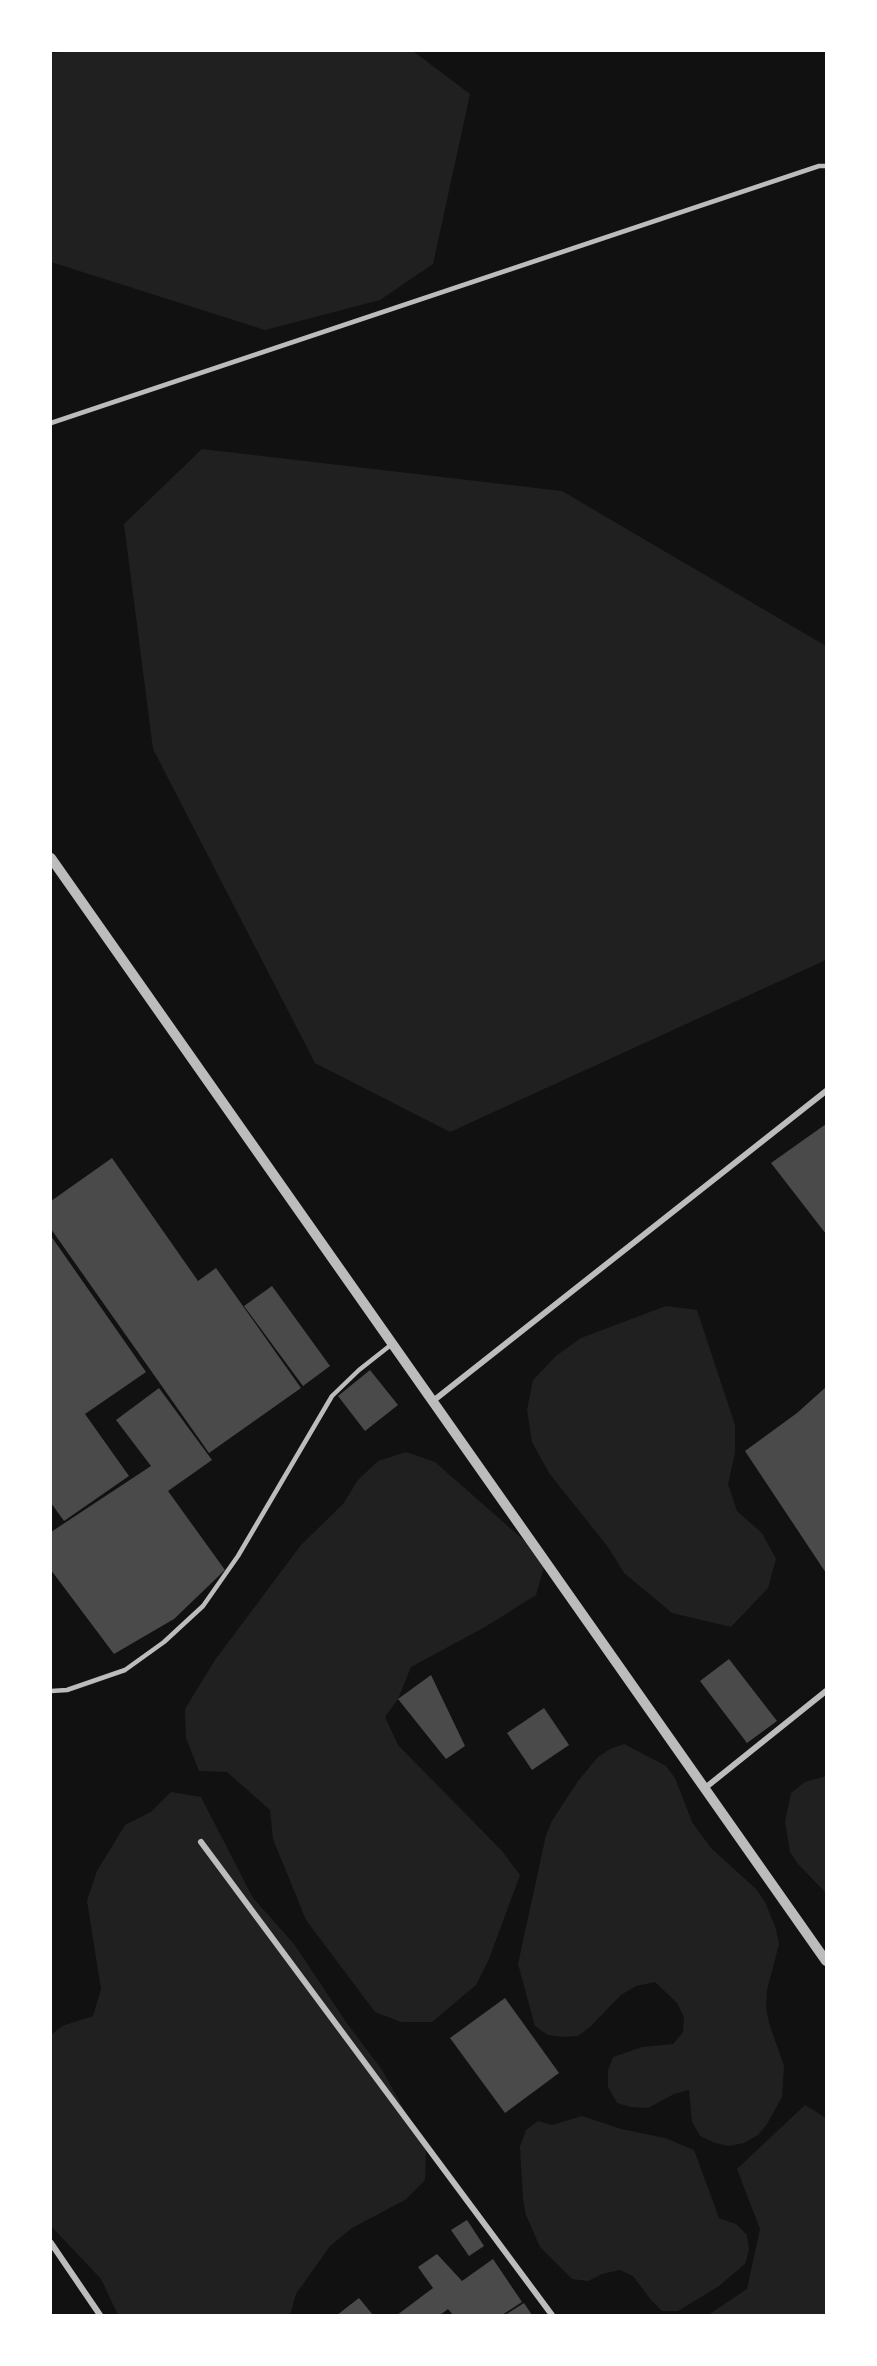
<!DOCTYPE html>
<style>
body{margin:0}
#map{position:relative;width:877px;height:2366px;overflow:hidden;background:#111;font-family:Commissioner,sans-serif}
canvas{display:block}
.frame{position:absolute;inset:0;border:52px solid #fff;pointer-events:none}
</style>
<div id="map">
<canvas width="877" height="2366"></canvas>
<div class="frame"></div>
</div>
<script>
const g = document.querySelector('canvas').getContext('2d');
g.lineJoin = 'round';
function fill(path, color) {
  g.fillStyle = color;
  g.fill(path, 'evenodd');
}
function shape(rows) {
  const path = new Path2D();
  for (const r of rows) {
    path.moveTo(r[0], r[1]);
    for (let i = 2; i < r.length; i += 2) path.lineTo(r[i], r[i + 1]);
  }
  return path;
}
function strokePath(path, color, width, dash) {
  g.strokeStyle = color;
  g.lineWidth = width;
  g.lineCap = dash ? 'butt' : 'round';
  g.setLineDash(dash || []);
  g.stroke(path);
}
fill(shape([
 [70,51,413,51,470,94,433,264,380,300,265,330,51,262,51,53],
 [202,449,562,491,826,646,826,960,450,1132,315,1063,153,749,124,524],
 [666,1306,697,1310,735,1425,735,1453,728,1484,737,1511,762,1533,776,1559,768,1588,731,1627,672,1613,624,1573,608,1547,549,1473,532,1442,527,1410,533,1380,556,1356,581,1338],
 [406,1452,435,1462,527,1543,544,1567,536,1595,485,1627,411,1667,398,1699,385,1717,398,1745,502,1851,520,1875,489,1959,476,1985,432,2022,401,2022,375,2012,306,1920,273,1839,270,1810,227,1772,199,1771,186,1738,185,1709,215,1660,301,1545,343,1504,358,1480,378,1461],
 [624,1744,666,1766,675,1778,692,1822,711,1848,756,1889,765,1902,776,1929,779,1944,767,1990,766,2008,769,2023,784,2066,782,2097,767,2124,758,2135,744,2143,729,2146,715,2143,700,2136,692,2122,689,2090,674,2094,648,2108,631,2107,617,2103,608,2087,608,2071,613,2057,642,2047,673,2044,683,2032,684,2017,677,2003,655,1982,636,1986,621,1995,590,2027,578,2036,563,2037,548,2035,535,2026,518,1964,546,1835,552,1821,578,1781,598,1757,610,1749],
 [826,1776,826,1893,798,1864,790,1852,785,1822,791,1793,805,1782],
 [171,1792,201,1797,253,1898,294,1944,346,2022,382,2070,426,2149,425,2180,405,2200,352,2228,330,2246,296,2294,290,2315,118,2315,101,2279,51,2226,51,2035,62,2026,93,2016,101,1989,87,1901,97,1871,125,1825,151,1812],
 [805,2105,826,2118,826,2315,708,2315,747,2289,760,2229,737,2169],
 [582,2116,621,2129,665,2138,694,2150,719,2218,736,2224,747,2235,749,2250,745,2264,719,2286,678,2311,662,2311,651,2300,633,2276,620,2270,602,2274,588,2281,572,2279,540,2247,526,2215,523,2199,520,2147,526,2130,538,2121,552,2125]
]), '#202020');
fill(shape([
 [826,1124,826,1234,771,1163],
 [112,1158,198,1281,216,1268,301,1388,209,1453,51,1229,51,1201],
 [51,1236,146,1372,85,1414,129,1476,64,1521,51,1503],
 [272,1286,330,1366,303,1386,244,1306],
 [370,1370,398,1405,365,1431,338,1396],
 [826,1387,826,1573,745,1451,797,1413],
 [159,1388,212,1460,168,1491,225,1570,174,1619,114,1654,51,1570,51,1532,151,1466,116,1420],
 [729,1659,777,1721,747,1743,700,1681],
 [431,1675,465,1746,446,1759,398,1699],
 [544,1708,569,1745,532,1770,507,1733],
 [505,1998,559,2073,505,2113,450,2038],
 [467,2220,484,2246,469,2256,451,2230],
 [437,2254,462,2281,493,2259,522,2302,502,2315,453,2315,448,2309,440,2315,397,2315,433,2288,418,2267],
 [359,2298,373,2315,337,2315],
 [524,2303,532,2315,505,2315]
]), '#4a4a4a');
strokePath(shape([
 [51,423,819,166,826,166],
 [51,1691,67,1690,125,1670,164,1642,203,1606,238,1556,332,1396,359,1370,392,1344]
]), '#bcbcbc', 4.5);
strokePath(shape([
 [433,1401,826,1091],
 [705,1788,826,1691],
 [201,1842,552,2315],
 [51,2243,100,2315]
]), '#bcbcbc', 6);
strokePath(shape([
 [51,858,826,1961]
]), '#bcbcbc', 10);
</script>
